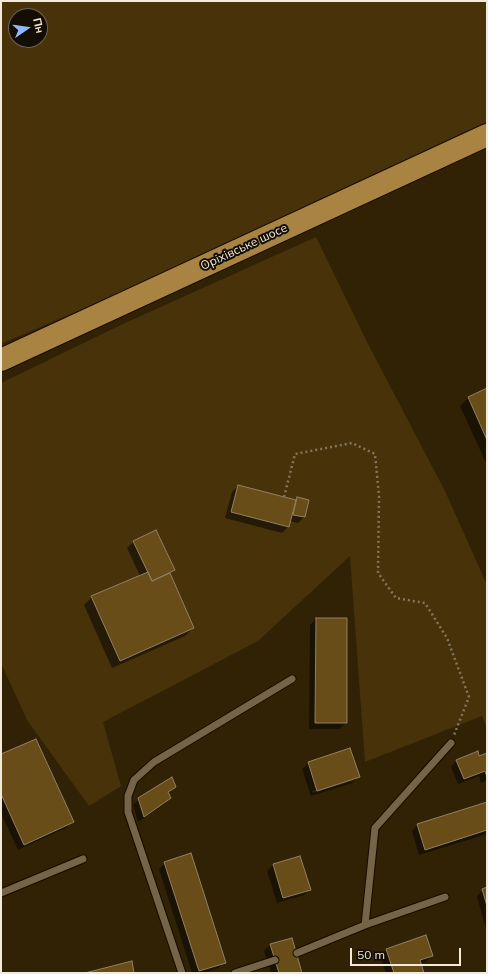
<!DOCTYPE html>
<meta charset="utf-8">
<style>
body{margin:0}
#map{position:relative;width:488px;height:974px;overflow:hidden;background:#312206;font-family:Mulish,sans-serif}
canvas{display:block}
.frame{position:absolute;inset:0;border:2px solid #f4eada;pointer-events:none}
.north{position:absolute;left:8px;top:8px;width:40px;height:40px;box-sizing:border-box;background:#130d03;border:1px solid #6d6559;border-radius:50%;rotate:77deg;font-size:11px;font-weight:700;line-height:16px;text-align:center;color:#f4eada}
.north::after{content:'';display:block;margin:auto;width:14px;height:18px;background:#8eb9fd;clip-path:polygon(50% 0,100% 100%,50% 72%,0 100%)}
.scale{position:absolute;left:350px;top:948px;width:111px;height:18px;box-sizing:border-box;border:2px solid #f4eada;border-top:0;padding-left:5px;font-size:12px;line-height:14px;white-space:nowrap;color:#f4eada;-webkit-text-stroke:3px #130d03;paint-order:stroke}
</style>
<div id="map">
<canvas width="488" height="974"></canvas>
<div class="frame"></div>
<div class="north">Пн</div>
<div class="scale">50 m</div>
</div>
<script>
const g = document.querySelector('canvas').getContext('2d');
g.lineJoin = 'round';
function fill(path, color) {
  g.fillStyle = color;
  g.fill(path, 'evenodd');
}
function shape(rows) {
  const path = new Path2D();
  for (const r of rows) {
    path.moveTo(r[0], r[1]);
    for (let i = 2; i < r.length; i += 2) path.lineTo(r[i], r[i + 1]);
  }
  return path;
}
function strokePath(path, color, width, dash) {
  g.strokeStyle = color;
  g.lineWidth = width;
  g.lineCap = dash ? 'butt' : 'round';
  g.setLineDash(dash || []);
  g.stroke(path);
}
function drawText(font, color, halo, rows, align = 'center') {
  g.font = font + ' Mulish,sans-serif';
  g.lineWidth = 4;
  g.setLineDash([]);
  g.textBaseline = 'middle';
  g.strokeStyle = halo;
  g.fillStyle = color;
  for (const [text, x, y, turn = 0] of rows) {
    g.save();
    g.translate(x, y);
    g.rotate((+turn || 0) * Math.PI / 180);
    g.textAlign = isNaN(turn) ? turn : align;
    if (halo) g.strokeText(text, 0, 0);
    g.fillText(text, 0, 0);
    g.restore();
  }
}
fill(shape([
 [1,1,487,1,487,135,1,344],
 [16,16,40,16,40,40,16,40],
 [316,237,368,344,445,491,487,585,487,728,482,716,365,762,350,556,258,641,103,722,121,786,89,806,27,720,1,663,1,383,125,323]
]), '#47320a');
fill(shape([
 [487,389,487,465,460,406,468,398],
 [238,486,295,501,298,499,308,501,304,517,298,523,289,521,288,527,282,533,225,518,232,492],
 [156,531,174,570,169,574,193,628,185,636,112,668,84,605,92,597,140,576,127,548,133,542],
 [316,619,346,723,339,729,309,729,310,625],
 [487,754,487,780,481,783,479,776,458,784,451,767,457,760,479,757],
 [1,756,72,822,66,828,18,850,1,813],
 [309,763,358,777,352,783,311,796,302,769],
 [353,779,353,781,313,793,312,791],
 [175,787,167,794,170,798,164,804,138,822,133,805,139,799],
 [487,803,487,834,419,855,412,831,418,824],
 [165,863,224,962,218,968,204,973,192,973,159,869],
 [273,865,310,889,304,895,277,903,267,871],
 [487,888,487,933,477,896,483,890],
 [425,937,432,955,426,962,420,964,423,973,386,973,380,956,386,950],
 [270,945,301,973,271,973,264,951]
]), '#0007');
const building = shape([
 [487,388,487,440,468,397,487,388],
 [238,485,296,500,289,527,231,512,238,485],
 [297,497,309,500,305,517,293,515,297,497],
 [156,530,175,570,152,581,133,541,156,530],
 [148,572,152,581,170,573,194,628,120,661,91,596,148,572],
 [316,618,347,618,347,723,315,723,316,618],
 [36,739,74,822,24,845,1,794,1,754,36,739],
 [350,748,360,777,317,791,308,762,350,748],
 [478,751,479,756,487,753,487,777,485,771,464,779,456,760,478,751],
 [172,777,176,787,168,792,171,798,144,817,138,798,172,777],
 [487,802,487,830,425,850,417,824,487,802],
 [191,853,226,963,199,971,164,862,191,853],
 [300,856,311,890,283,898,273,864,300,856],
 [487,887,487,906,482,889,487,887],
 [426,935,433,956,420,960,424,973,394,973,386,949,426,935],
 [292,938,302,973,279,973,270,944,292,938],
 [132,961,134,973,85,973,132,961]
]);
fill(building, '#694d19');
strokePath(building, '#928063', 1);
const service = shape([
 [1,893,83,859],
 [365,925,375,828,451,743],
 [297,953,365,925,445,897],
 [182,973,128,812,128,796,134,780,154,762,292,679],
 [235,973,275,960]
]);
const trunk = shape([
 [1,360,487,135]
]);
strokePath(service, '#160b00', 9);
strokePath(trunk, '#160b00', 24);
strokePath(shape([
 [284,497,295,454,352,443,375,454,379,496,378,573,396,598,425,603,447,638,469,697,454,735]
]), '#83765f', 2.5, [2, 3]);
strokePath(service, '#756448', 7);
strokePath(trunk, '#a88342', 22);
drawText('12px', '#f4eada', '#130d03', [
 ["Оріхівське шосе",244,247,-25]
]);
</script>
